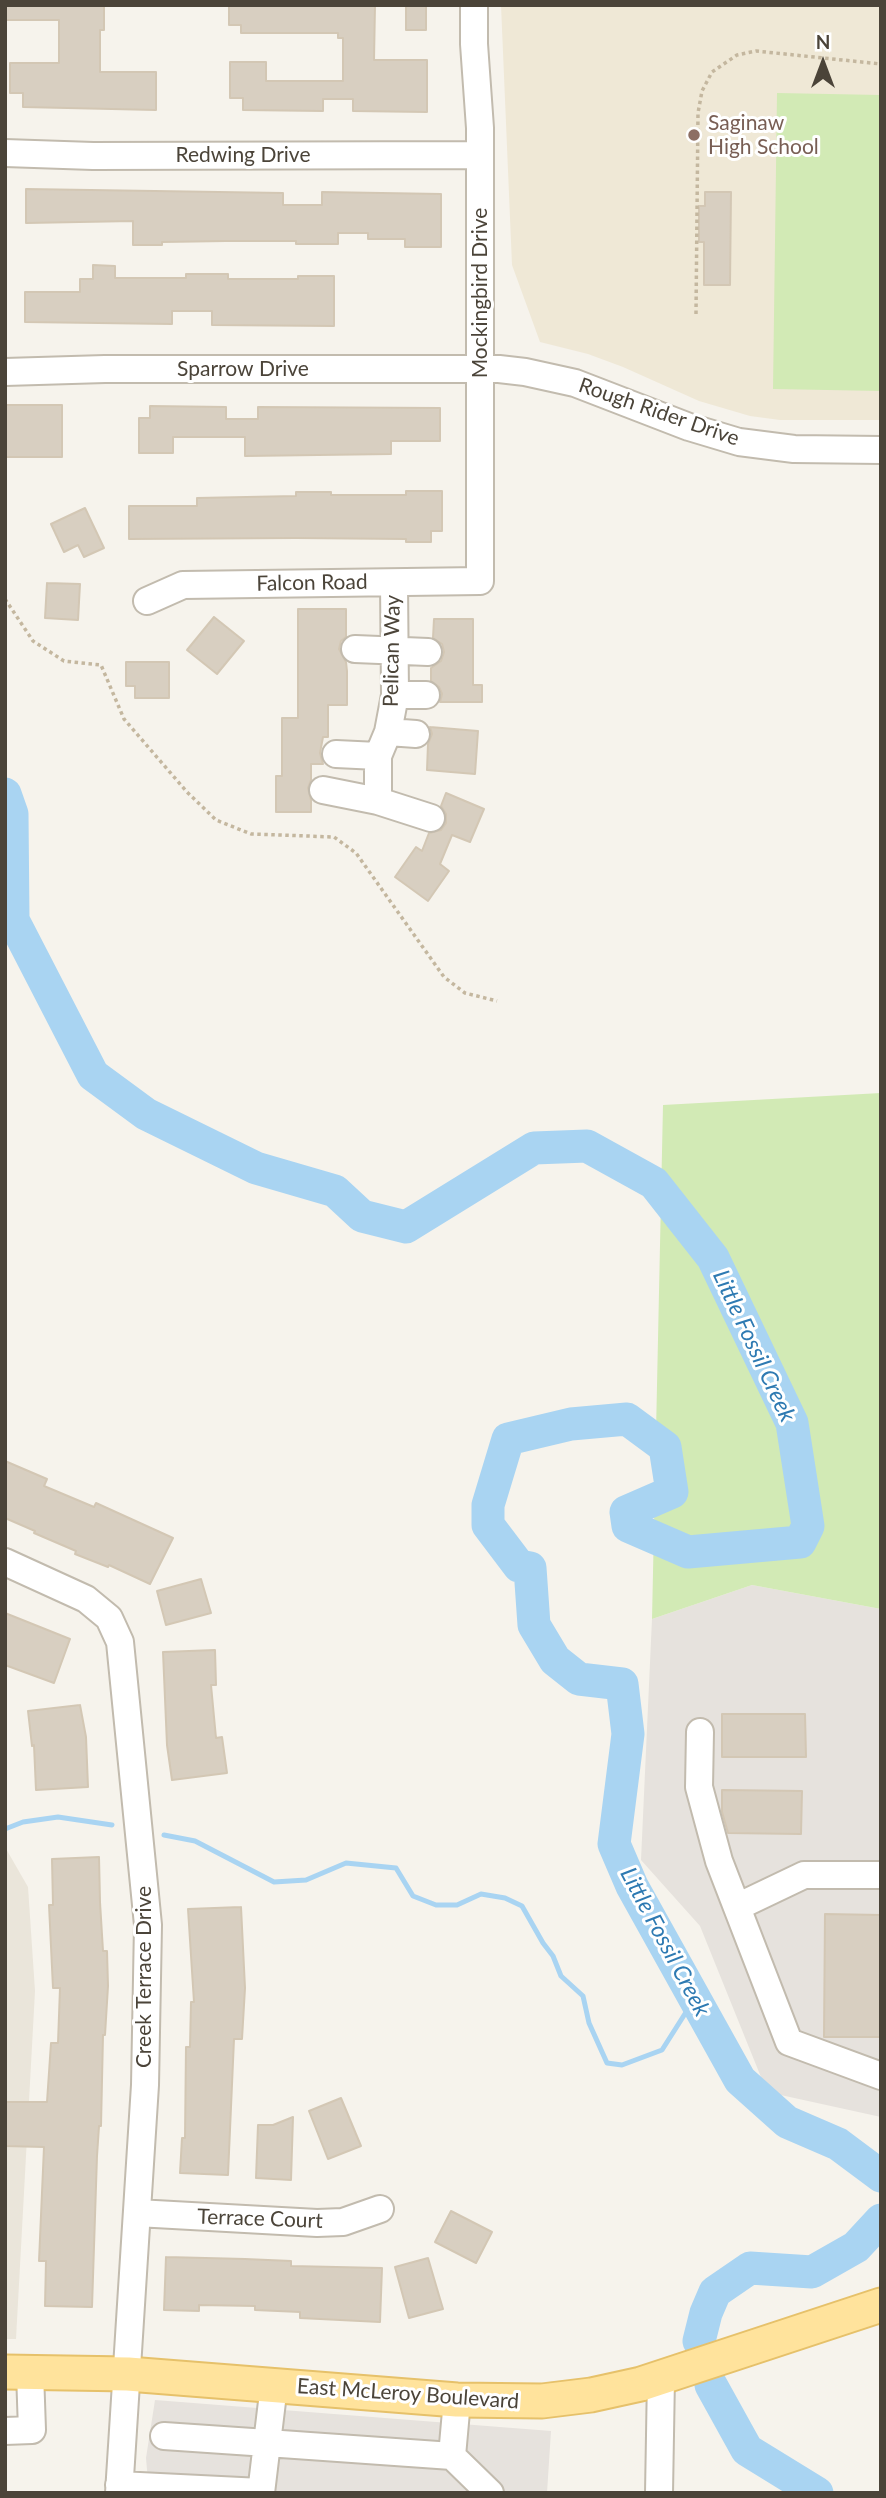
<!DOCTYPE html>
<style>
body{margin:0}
#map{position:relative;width:886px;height:2498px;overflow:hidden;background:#f6f3ec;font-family:Lato,sans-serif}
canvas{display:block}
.frame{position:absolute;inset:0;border:7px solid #4b4439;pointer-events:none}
.north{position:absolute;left:788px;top:28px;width:70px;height:70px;-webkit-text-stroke:5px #fff;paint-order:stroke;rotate:0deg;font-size:19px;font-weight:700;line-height:28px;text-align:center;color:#4b4439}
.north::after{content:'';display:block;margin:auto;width:24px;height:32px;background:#4b4439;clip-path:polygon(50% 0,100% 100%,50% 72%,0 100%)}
</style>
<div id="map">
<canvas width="886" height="2498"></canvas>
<div class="frame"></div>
<div class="north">N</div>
</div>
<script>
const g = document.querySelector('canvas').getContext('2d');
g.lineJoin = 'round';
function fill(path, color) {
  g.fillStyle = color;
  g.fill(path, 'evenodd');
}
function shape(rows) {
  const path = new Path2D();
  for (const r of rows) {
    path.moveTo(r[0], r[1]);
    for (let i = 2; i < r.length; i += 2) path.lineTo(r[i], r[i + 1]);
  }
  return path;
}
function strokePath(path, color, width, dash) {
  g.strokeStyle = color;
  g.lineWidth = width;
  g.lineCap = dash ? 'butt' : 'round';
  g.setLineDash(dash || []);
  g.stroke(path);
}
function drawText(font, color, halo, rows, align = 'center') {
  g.font = font + ' Lato,sans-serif';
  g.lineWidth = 6;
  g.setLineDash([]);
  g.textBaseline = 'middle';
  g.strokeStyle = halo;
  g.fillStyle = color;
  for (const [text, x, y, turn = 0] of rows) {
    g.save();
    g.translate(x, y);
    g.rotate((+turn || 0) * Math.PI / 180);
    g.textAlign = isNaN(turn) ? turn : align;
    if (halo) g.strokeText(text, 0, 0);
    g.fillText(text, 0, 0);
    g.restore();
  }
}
fill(shape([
 [5,1847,28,1887,35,1991,16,2339,5,2339]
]), '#eae5da');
fill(shape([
 [752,1585,881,1609,881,2117,767,2092,700,1926,641,1860,652,1619],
 [155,2400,551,2431,547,2493,149,2493,146,2458]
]), '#e6e2dd');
fill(shape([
 [501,5,881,5,881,420,780,420,750,416,699,401,623,367,588,354,540,342,512,265]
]), '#efe8d6');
fill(shape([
 [777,93,881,95,881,391,773,389],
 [881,1093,881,1609,752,1585,652,1619,663,1105]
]), '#d2eab5');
strokePath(shape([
 [5,1829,23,1822,58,1817,112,1825],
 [164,1835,195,1841,274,1882,306,1880,346,1863,396,1868,413,1896,436,1905,457,1905,481,1894,505,1898,522,1906,543,1943,553,1956,561,1976,583,1996,589,2023,607,2063,622,2065,662,2050,695,1998]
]), '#a9d4f2', 5);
strokePath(shape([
 [5,794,12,814,13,920,93,1075,146,1114,256,1168,335,1191,362,1216,406,1227,534,1148,587,1146,654,1183,713,1258,792,1423,808,1526,800,1542,688,1552,628,1526,626,1512,672,1492,665,1447,627,1419,571,1424,508,1439,488,1505,488,1525,519,1566,530,1568,534,1625,555,1660,579,1679,622,1684,628,1734,614,1844,632,1886,740,2080,787,2122,838,2144,881,2176],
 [699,2341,706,2313,715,2292,750,2268,812,2272,856,2247,881,2220],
 [711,2385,747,2450,817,2493]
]), '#a9d4f2', 33);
const building = shape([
 [5,5,104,5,104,30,100,30,100,72,156,72,156,110,23,107,23,93,10,93,10,63,59,63,59,20,5,20,5,5],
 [229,5,375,5,374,60,427,60,427,112,353,111,353,99,323,99,323,111,243,110,243,98,230,98,230,62,266,62,266,81,343,81,343,38,338,38,338,33,241,33,241,25,229,25,229,5],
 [406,5,426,5,426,30,406,30,406,5],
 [26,189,283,193,283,205,322,205,322,192,441,194,441,247,405,247,405,239,368,239,368,233,338,233,338,244,296,244,296,241,226,241,162,242,162,245,133,245,133,221,26,223,26,189],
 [705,192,731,192,730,285,704,285,704,242,699,242,699,206,705,206,705,192],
 [93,265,115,266,115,278,186,278,186,274,228,274,228,279,298,279,298,276,334,276,334,326,212,325,212,311,172,311,172,324,25,322,25,292,80,292,80,279,93,279,93,265],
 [5,405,62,405,62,457,5,457,5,405],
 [150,406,226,407,226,419,258,419,258,407,440,408,440,441,391,441,391,454,245,456,245,437,173,437,173,453,139,453,139,418,150,418,150,406],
 [406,491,442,491,442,531,431,531,431,542,406,542,406,539,296,538,129,539,129,506,197,506,197,498,296,496,296,492,331,492,331,495,406,495,406,491],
 [85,508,104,548,84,557,78,545,64,552,51,524,85,508],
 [47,583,80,584,78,620,45,618,47,583],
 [298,609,346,609,346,637,341,641,339,649,346,662,347,671,347,705,328,705,328,737,323,737,320,753,323,764,311,764,311,780,308,788,311,800,311,812,276,812,276,776,282,776,282,718,298,718,298,609],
 [214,617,244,641,217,674,187,650,214,617],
 [434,619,473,619,473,685,482,685,482,702,440,702,442,694,439,687,431,681,431,668,441,661,444,652,442,644,433,638,434,619],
 [126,662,169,662,169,698,135,698,135,686,126,686,126,662],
 [430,727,478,731,475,774,427,770,428,744,432,734,430,727],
 [446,793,484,809,470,842,452,835,440,864,449,871,428,901,395,877,416,847,422,851,429,833,441,830,446,823,446,814,441,806,446,793],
 [5,1461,47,1479,44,1486,94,1507,96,1503,173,1538,150,1584,109,1565,108,1567,75,1554,76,1551,34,1533,35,1531,5,1518,5,1461],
 [201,1579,211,1613,166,1625,157,1591,201,1579],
 [5,1613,70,1639,54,1683,5,1665,5,1613],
 [215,1650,216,1685,211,1685,216,1738,222,1737,227,1773,172,1780,167,1745,163,1652,215,1650],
 [80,1705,86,1737,88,1787,36,1790,34,1745,32,1746,28,1711,80,1705],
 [722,1714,805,1714,806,1757,722,1757,722,1714],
 [722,1790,802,1791,801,1834,728,1833,722,1812,722,1790],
 [99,1857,100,1902,103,1951,107,1951,108,1986,105,2035,103,2035,101,2126,99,2126,97,2156,92,2307,45,2306,46,2261,39,2261,44,2147,5,2146,5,2102,47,2102,51,2043,58,2043,60,1988,53,1988,49,1905,53,1905,52,1859,99,1857],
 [241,1907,245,1988,242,2039,234,2039,228,2175,180,2173,182,2138,185,2138,186,2047,190,2047,191,2002,194,2002,188,1909,241,1907],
 [825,1914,881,1915,881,2037,824,2037,825,1914],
 [341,2098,361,2146,328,2159,309,2111,341,2098],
 [293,2117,291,2180,256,2178,258,2125,273,2125,293,2117],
 [451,2211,492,2232,476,2263,435,2242,451,2211],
 [166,2257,245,2259,291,2261,291,2266,382,2268,380,2322,300,2318,300,2312,255,2310,255,2306,199,2305,199,2311,164,2310,166,2257],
 [428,2258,443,2309,409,2318,395,2267,428,2258]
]);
fill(building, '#d8cfc1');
strokePath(building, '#d3c7b4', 2);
const minor = shape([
 [5,153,93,156,480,155],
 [5,372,105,369,499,369,525,372,575,383,689,427,739,442,794,449,881,450],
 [147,601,183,585,480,581,480,128,474,44,474,5],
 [355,649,428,652],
 [395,695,426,695],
 [388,732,416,734],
 [336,754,378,756],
 [323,790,378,801,431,818],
 [378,801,378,756,388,732,395,695,394,583],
 [5,1562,86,1599,109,1618,120,1642,148,1925,145,2085,119,2493],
 [700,1732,699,1787,719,1861,789,2042,881,2076],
 [737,1907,804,1875,881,1875],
 [137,2213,317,2223,343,2222,380,2209],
 [274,2385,267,2443,452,2456,457,2400],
 [5,2431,32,2430,30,2372],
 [164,2436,267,2443,261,2493],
 [452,2456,490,2493],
 [119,2485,261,2492],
 [659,2493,661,2377]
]);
const major = shape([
 [5,2372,128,2374,457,2400,542,2401,591,2395,641,2384,881,2305]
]);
strokePath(minor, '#c2bbae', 30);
strokePath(major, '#e6c16a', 37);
strokePath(shape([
 [696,314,698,113,702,91,712,72,737,55,756,51,881,64],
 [5,599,33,641,64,661,101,665,124,719,187,792,216,820,251,834,334,837,356,853,444,977,465,993,497,1001]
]), '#c4b79f', 3.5, [3.5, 3.5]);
strokePath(minor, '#fff', 26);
strokePath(major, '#ffe39c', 33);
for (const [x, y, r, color] of [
 [694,135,7,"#8d6e63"]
]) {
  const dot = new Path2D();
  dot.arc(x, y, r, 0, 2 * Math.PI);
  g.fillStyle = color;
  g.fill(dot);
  strokePath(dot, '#fff', 2.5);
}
drawText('21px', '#785e54', '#fff', [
 ["Saginaw",708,123],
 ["High School",708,147]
], 'left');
drawText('21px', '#4b4439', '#fff', [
 ["Redwing Drive",243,155],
 ["Mockingbird Drive",480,293,-90],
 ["Sparrow Drive",243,369],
 ["Rough Rider Drive",659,412,19],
 ["Falcon Road",312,583,-1],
 ["Pelican Way",392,651,-89],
 ["Creek Terrace Drive",144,1977,-90],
 ["Terrace Court",260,2219,2],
 ["East McLeroy Boulevard",408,2394,4]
]);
drawText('italic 23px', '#2e7ab2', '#fff', [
 ["Little Fossil Creek",754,1346,65],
 ["Little Fossil Creek",665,1942,62]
]);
</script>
